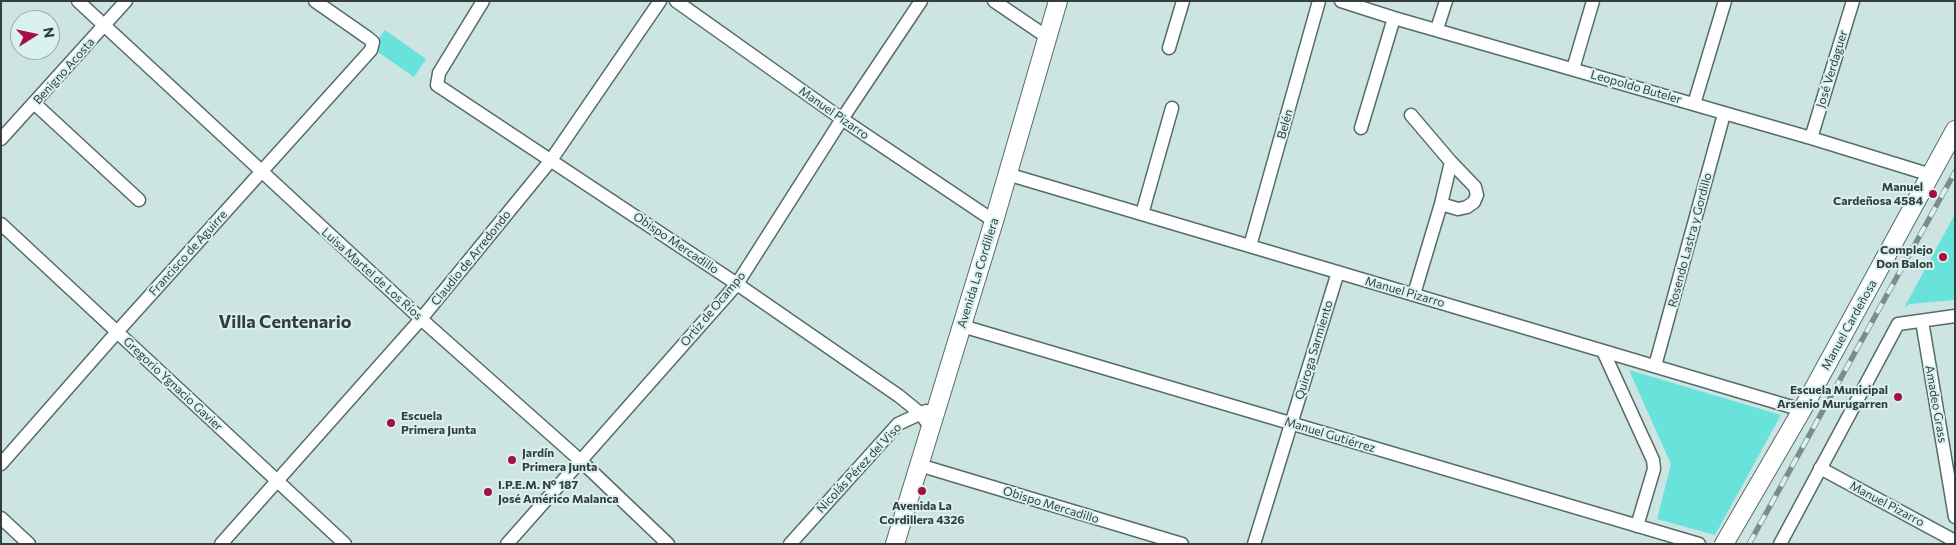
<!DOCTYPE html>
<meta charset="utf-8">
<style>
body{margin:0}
#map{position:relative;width:1956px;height:545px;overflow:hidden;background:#cce4e2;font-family:Commissioner,sans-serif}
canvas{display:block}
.frame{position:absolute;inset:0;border:2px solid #343e3d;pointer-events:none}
.north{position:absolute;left:10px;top:10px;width:50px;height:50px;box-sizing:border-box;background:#d9f1ef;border:1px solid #97a9a8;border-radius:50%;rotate:80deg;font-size:14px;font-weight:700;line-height:20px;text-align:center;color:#343e3d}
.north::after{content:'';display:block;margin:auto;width:18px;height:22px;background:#a60f43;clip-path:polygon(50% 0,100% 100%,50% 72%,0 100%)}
</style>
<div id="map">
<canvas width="1956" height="545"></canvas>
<div class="frame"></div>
<div class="north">N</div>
</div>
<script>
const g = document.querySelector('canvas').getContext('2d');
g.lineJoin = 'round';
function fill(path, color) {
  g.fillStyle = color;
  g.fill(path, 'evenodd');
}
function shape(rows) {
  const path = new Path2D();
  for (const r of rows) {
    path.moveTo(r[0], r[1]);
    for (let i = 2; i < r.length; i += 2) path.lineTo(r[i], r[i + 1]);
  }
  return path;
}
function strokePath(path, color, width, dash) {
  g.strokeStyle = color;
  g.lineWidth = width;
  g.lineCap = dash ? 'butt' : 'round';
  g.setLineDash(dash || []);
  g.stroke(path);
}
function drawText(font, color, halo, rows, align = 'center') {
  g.font = font + ' Commissioner,sans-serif';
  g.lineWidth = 4;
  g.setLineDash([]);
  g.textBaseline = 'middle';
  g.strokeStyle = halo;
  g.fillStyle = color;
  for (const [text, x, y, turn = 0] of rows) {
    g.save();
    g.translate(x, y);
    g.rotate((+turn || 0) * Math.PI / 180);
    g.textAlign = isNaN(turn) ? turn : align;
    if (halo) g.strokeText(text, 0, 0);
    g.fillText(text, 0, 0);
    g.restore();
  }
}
fill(shape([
 [385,30,426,59,414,77,372,48],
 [1955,214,1955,300,1910,304,1904,308],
 [1629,370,1781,415,1715,535,1657,519,1671,464]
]), '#68e3dc');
const minor = shape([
 [78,1,421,319,581,461,668,544],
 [483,1,439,73,437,85,737,284,899,396,920,413,931,428],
 [676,1,842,119,994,221],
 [994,1,1047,37],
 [1341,1,1394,18,1811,138,1931,175],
 [1437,29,1446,1],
 [1169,48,1183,1],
 [1573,69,1593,1],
 [34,103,139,200],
 [1694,104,1725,1],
 [1411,115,1451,162,1441,204,1414,294],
 [1361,128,1394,18],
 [1811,138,1853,1],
 [1,139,126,1],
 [1007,174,1802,410],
 [1441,204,1458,209,1467,207,1474,202,1477,195,1475,187,1451,162],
 [1142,214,1172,108],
 [1,224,345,544],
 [1250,246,1319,1],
 [1922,321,1955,517],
 [962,326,1699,544],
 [1603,351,1653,460,1654,469,1637,526],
 [1655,366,1724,114],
 [1,464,117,332,371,50,373,42,368,38,315,1],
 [919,465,1182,544],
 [1820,468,1955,541],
 [1,518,29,544],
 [221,544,421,319,551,160,660,1],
 [507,544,737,284,842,119,921,1],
 [790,544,898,424,926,411],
 [1254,544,1338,272],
 [1780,544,1898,324,1955,316]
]);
const secondary = shape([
 [895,544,994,221,1058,1],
 [1724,544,1802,410,1955,130]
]);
strokePath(minor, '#566b6a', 15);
strokePath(secondary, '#566b6a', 20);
strokePath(minor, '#fff', 12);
strokePath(secondary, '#fff', 18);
const rail = shape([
 [1749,544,1955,172]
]);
strokePath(rail, '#7b8c8b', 5.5);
strokePath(rail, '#d9f1ef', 4, [11]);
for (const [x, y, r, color] of [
 [1933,194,5,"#a60f43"],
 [1943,257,5,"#a60f43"],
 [1898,397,5,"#a60f43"],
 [391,423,5,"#a60f43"],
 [512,460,5,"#a60f43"],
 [922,491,5,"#a60f43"],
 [488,492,5,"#a60f43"]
]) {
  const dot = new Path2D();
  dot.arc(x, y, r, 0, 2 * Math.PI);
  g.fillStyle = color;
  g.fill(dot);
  strokePath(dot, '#d9f1ef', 2);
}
drawText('12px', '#343e3d', '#d9f1ef', [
 ["José Verdaguer",1832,69,-73],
 ["Benigno Acosta",64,71,-48],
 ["Leopoldo Buteler",1636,87,16],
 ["Manuel Pizarro",834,113,35],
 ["Belén",1285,124,-74],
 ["Rosendo Lastra y Gordillo",1690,240,-75],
 ["Obispo Mercadillo",676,243,34],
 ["Francisco de Aguirre",188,253,-48],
 ["Claudio de Arredondo",471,258,-51],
 ["Avenida La Cordillera",978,273,-73],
 ["Luisa Martel de Los Ríos",372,274,42],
 ["Manuel Pizarro",1405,292,16],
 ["Ortiz de Ocampo",713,309,-50],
 ["Manuel Cardeñosa",1849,325,-61],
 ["Quiroga Sarmiento",1314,350,-73],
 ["Gregorio Ygnacio Gavier",173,384,43],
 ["Amadeo Grass",1936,404,80],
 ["Manuel Gutiérrez",1330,435,17],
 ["Nicolás Pérez del Viso",859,468,-47],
 ["Manuel Pizarro",1887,504,28],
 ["Obispo Mercadillo",1051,505,17]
]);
drawText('bold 12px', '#343e3d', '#d9f1ef', [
 ["Manuel",1923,187],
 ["Cardeñosa 4584",1923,201],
 ["Complejo",1933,250],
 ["Don Balon",1933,264],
 ["Escuela Municipal",1888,390],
 ["Arsenio Murugarren",1888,404],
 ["Escuela",401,416,"left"],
 ["Primera Junta",401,430,"left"],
 ["Jardín",522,453,"left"],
 ["Primera Junta",522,467,"left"],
 ["I.P.E.M. Nº 187",498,485,"left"],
 ["José Américo Malanca",498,499,"left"],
 ["Avenida La",922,506,"center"],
 ["Cordillera 4326",922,520,"center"]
], 'right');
drawText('bold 18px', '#343e3d', '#d9f1ef', [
 ["Villa Centenario",285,322]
]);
</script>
